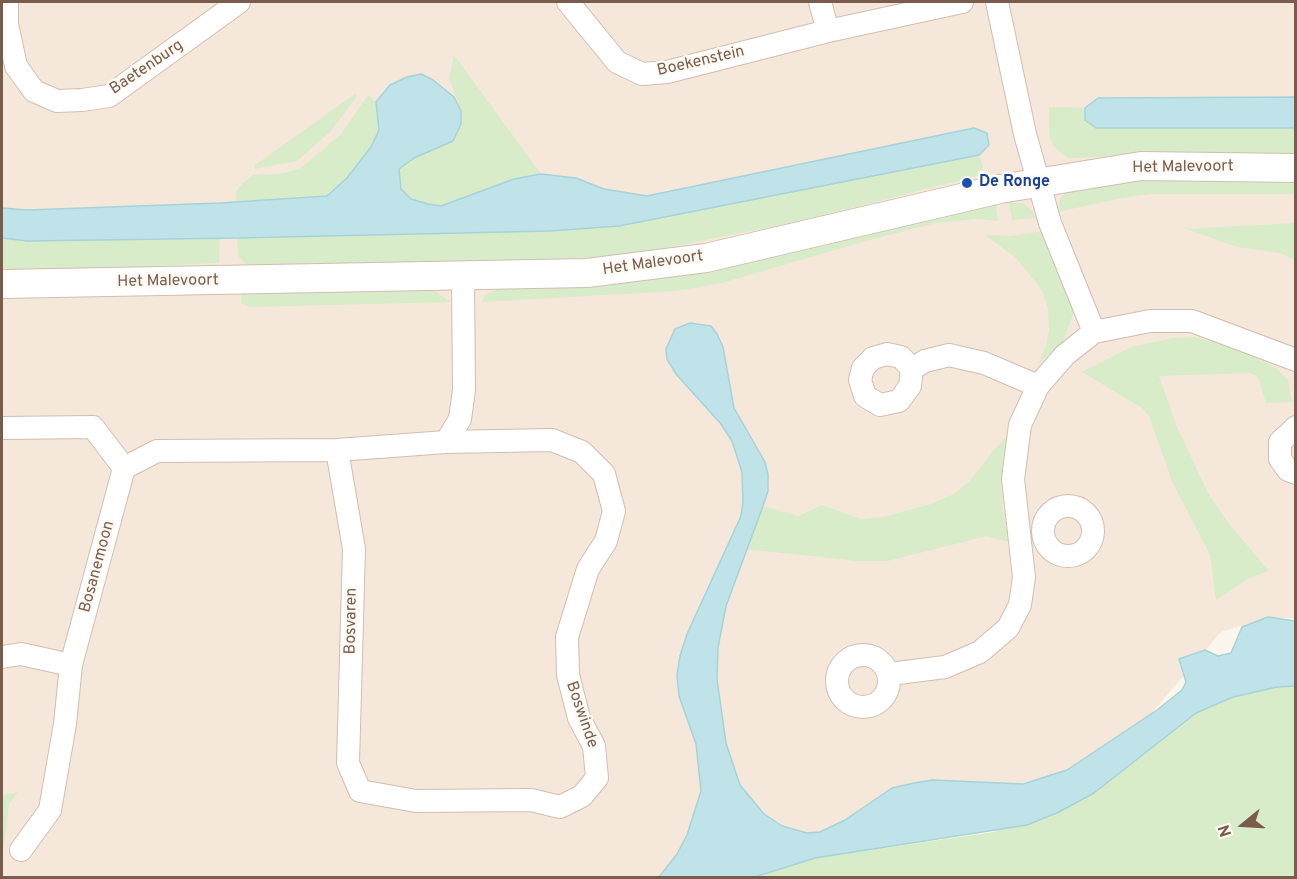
<!DOCTYPE html>
<style>
body{margin:0}
#map{position:relative;width:1297px;height:879px;overflow:hidden;background:#fdf6ec;font-family:Overpass,sans-serif}
canvas{display:block}
.frame{position:absolute;inset:0;border:3px solid #7a5c4d;pointer-events:none}
.north{position:absolute;left:1213px;top:795px;width:60px;height:60px;-webkit-text-stroke:4px #fffaf3;paint-order:stroke;rotate:252deg;font-size:16px;font-weight:700;line-height:24px;text-align:center;color:#7a5c4d}
.north::after{content:'';display:block;margin:auto;width:21px;height:27px;background:#7a5c4d;clip-path:polygon(50% 0,100% 100%,50% 72%,0 100%)}
</style>
<div id="map">
<canvas width="1297" height="879"></canvas>
<div class="frame"></div>
<div class="north">N</div>
</div>
<script>
const g = document.querySelector('canvas').getContext('2d');
g.lineJoin = 'round';
function fill(path, color) {
  g.fillStyle = color;
  g.fill(path, 'evenodd');
}
function shape(rows) {
  const path = new Path2D();
  for (const r of rows) {
    if (r.length === 3) {
      path.moveTo(r[0] + r[2], r[1]);
      path.arc(r[0], r[1], r[2], 0, 2 * Math.PI);
      continue;
    }
    path.moveTo(r[0], r[1]);
    for (let i = 2; i < r.length; i += 2) path.lineTo(r[i], r[i + 1]);
  }
  return path;
}
function strokePath(path, color, width, dash) {
  g.strokeStyle = color;
  g.lineWidth = width;
  g.lineCap = dash ? 'butt' : 'round';
  g.setLineDash(dash || []);
  g.stroke(path);
}
function drawText(font, color, halo, rows, align = 'center') {
  g.font = font + ' Overpass,sans-serif';
  g.lineWidth = 5;
  g.setLineDash([]);
  g.textBaseline = 'middle';
  g.strokeStyle = halo;
  g.fillStyle = color;
  for (const [text, x, y, turn = 0] of rows) {
    g.save();
    g.translate(x, y);
    g.rotate((+turn || 0) * Math.PI / 180);
    g.textAlign = isNaN(turn) ? turn : align;
    if (halo) g.strokeText(text, 0, 0);
    g.fillText(text, 0, 0);
    g.restore();
  }
}
fill(shape([
 [2,2,1295,2,1295,618,1268,618,1221,632,1114,757,691,877,2,878]
]), '#f5e8da');
fill(shape([
 [454,55,541,174,514,179,441,206,428,204,411,199,401,188,399,169,414,158,453,141,461,124,461,111,449,78],
 [355,94,357,96,331,131,297,161,255,169,255,165],
 [368,95,376,102,379,130,371,147,347,178,327,196,236,202,236,192,243,183,253,175,280,174,301,168,341,134],
 [1049,107,1085,108,1085,120,1096,128,1295,128,1295,161,1198,154,1068,158,1053,146,1049,134],
 [979,155,983,167,977,176,796,222,635,254,538,261,249,267,238,256,237,238,550,231,619,226],
 [1147,179,1295,181,1295,194,1152,194,1122,198,1057,212,1061,197,1069,191],
 [1009,203,1022,203,1031,209,1036,218,1012,220],
 [996,205,998,221,978,219,936,223,869,240,722,283,676,291,482,302,484,295,499,288,624,283,713,269],
 [1295,223,1295,260,1280,253,1237,247,1186,229],
 [1043,231,1075,309,1063,342,1038,364,1046,346,1049,330,1048,308,1042,290,1016,258,985,235,1011,236],
 [220,237,219,263,43,271,2,268,2,238,28,241],
 [433,290,451,302,250,307,241,303,241,294],
 [1194,337,1236,347,1277,369,1288,380,1292,402,1266,403,1258,377,1250,373,1159,376,1177,427,1208,493,1226,520,1269,571,1249,578,1216,600,1210,555,1172,481,1149,416,1142,408,1082,372,1131,347,1173,338],
 [1009,434,1001,482,1003,511,1009,542,987,536,887,561,857,561,745,549,763,506,798,516,822,505,861,519,883,517,931,504,954,494,970,481,993,451],
 [1295,686,1295,877,755,878,815,858,994,832,1112,778,1196,713,1233,697,1277,687],
 [18,792,9,804,2,860,2,795]
]), '#d8ecc9');
const water = shape([
 [421,74,433,80,454,97,461,111,461,124,453,141,414,158,399,169,401,189,411,199,428,204,441,206,514,179,541,174,576,178,604,189,647,196,974,128,987,133,989,145,979,155,619,226,550,231,237,238,28,241,2,238,2,208,27,210,220,203,327,196,347,178,371,147,379,130,376,102,390,85,407,77,421,74],
 [1295,97,1295,128,1096,128,1085,120,1085,108,1098,98,1295,97],
 [690,323,711,326,717,334,723,347,734,408,765,462,768,474,768,491,763,506,726,606,718,648,717,679,726,743,740,785,764,814,782,826,807,833,820,832,845,820,892,788,914,783,933,780,1023,784,1067,770,1157,710,1182,690,1186,682,1179,659,1205,650,1218,656,1231,653,1242,627,1268,617,1295,621,1295,686,1277,687,1233,697,1196,713,1094,793,1059,812,1027,825,815,858,755,877,659,877,677,854,687,835,701,791,696,744,679,696,677,675,680,656,687,634,741,516,743,501,742,472,732,441,721,424,676,374,667,359,666,349,675,329,690,323]
]);
fill(water, '#bfe3e8');
strokePath(water, '#a5d3da', 1.5);
const minor = shape([
 [7,2,7,24,16,66,34,91,57,101,82,100,109,96,239,2],
 [568,2,617,62,642,74,667,72,828,31,962,2],
 [820,2,828,31],
 [997,2,1025,134,1050,223,1094,332],
 [887,354,901,357,912,369,910,386,899,401,880,405,865,396,860,380,863,368,873,358,887,354],
 [912,369,925,361,949,355,984,363,1038,386],
 [1296,427,1280,442,1280,459,1288,470,1296,473],
 [2,428,93,427,124,468,157,451,337,450,446,442,552,440,582,452,604,474,614,511,606,541,588,569,567,637,568,675,579,718,594,746,597,778,582,796,560,807,531,800,416,801,360,791,348,763,354,549,337,450],
 [446,442,460,419,464,390,463,277],
 [1068,531,25],
 [863,681,26],
 [2,657,21,654,71,665,124,468],
 [890,674,945,667,980,652,1008,628,1020,605,1024,577,1013,479,1020,425,1038,386,1065,355,1094,332,1150,321,1192,321,1296,360],
 [21,850,50,810,65,724,71,665]
]);
const tertiary = shape([
 [2,284,587,273,706,258,1000,189,1141,166,1296,168]
]);
strokePath(minor, '#d1beb0', 24);
strokePath(tertiary, '#d1beb0', 30);
strokePath(minor, '#fff', 22);
strokePath(tertiary, '#fff', 28);
for (const [x, y, r, color] of [
 [967,183,6,"#1a4fb4"]
]) {
  const dot = new Path2D();
  dot.arc(x, y, r, 0, 2 * Math.PI);
  g.fillStyle = color;
  g.fill(dot);
  strokePath(dot, '#fffaf3', 2);
}
drawText('16px', '#7a5c4d', '#fffaf3', [
 ["Boekenstein",701,62,-13],
 ["Baetenburg",147,68,-34],
 ["Het Malevoort",1183,168,-1],
 ["Het Malevoort",653,264,-8],
 ["Het Malevoort",168,282,-1],
 ["Bosanemoon",98,567,-75],
 ["Bosvaren",352,621,-89],
 ["Boswinde",581,715,71]
]);
drawText('bold 16px', '#164399', '#fffaf3', [
 ["De Ronge",979,183]
], 'left');
</script>
